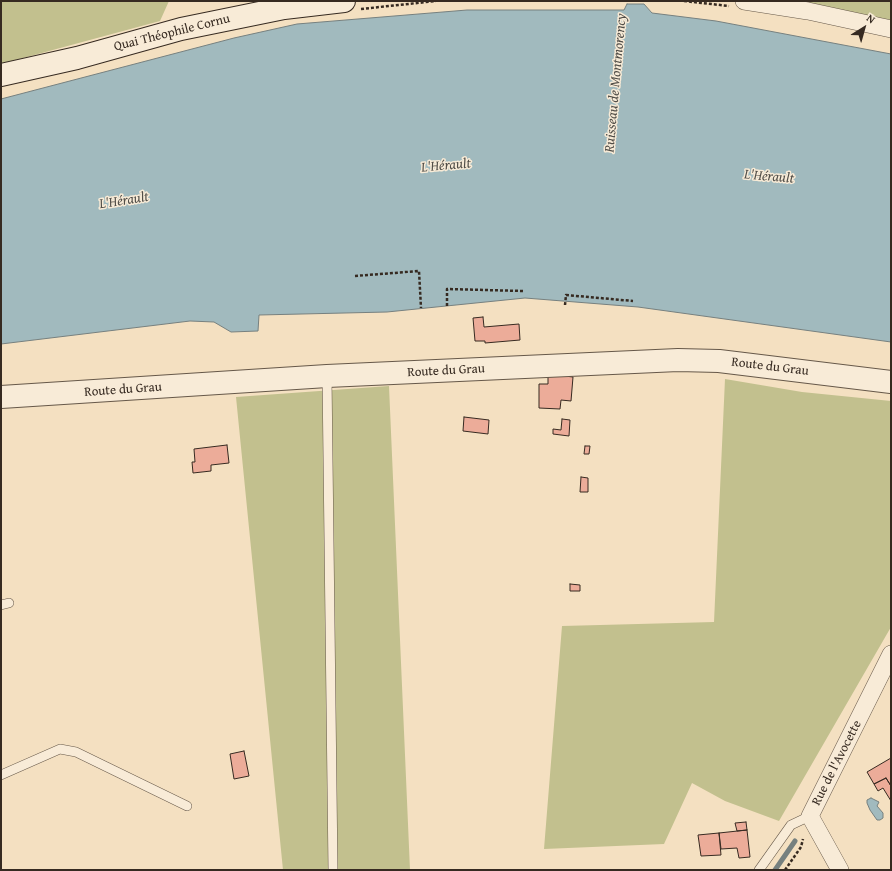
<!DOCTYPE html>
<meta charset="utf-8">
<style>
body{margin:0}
#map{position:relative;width:892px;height:871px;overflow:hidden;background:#f4e0c1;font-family:"Gentium Book Plus",serif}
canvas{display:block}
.frame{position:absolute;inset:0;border:2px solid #362a21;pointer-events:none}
.north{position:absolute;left:844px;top:8px;width:40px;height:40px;-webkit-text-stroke:3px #f8ebd7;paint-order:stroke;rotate:37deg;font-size:11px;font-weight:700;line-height:16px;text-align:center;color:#362a21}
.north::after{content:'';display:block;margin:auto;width:14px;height:18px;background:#362a21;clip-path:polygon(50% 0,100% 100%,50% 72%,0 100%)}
</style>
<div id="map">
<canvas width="892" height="871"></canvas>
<div class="frame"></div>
<div class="north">N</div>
</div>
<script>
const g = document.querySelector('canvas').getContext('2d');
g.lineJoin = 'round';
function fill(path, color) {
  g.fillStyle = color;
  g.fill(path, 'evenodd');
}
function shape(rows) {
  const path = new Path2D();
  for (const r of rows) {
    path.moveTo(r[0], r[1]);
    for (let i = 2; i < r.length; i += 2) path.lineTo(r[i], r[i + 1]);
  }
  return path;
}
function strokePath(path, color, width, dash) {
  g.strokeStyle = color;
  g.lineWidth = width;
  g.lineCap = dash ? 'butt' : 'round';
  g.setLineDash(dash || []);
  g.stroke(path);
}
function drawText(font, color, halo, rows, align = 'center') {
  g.font = font + ' "Gentium Book Plus",serif';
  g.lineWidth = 3;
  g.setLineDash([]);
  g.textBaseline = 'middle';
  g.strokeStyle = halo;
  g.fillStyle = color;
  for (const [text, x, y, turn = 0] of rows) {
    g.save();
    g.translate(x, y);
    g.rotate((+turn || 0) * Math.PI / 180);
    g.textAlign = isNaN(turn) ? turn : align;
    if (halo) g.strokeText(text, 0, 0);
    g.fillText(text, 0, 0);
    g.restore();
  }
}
fill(shape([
 [1,1,169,1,160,21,1,64],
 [801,1,891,1,891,21],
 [725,379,802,392,891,401,891,627,779,821,725,801,692,783,664,844,544,849,562,626,714,622],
 [389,386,410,870,283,870,236,397]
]), '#c2c08e');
const water = shape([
 [627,4,644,4,652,13,716,21,891,54,891,342,638,307,525,298,387,312,259,315,258,331,231,332,214,322,190,321,1,344,1,99,234,38,297,24,467,10,624,10,627,4],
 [871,798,879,802,877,806,883,813,883,818,880,820,877,820,870,810,867,803,867,800,871,798]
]);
fill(water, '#a1babe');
strokePath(water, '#76807f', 1);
strokePath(shape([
 [775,870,795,841]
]), '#76807f', 5);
const building = shape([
 [483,317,484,327,519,324,520,340,485,343,485,341,475,341,473,318,483,317],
 [548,374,573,377,571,401,561,400,560,409,539,408,539,384,548,384,548,374],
 [464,417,489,420,488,434,463,431,464,417],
 [562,419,570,420,569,436,553,434,553,429,561,430,562,419],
 [227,445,229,463,211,465,211,471,193,473,192,462,195,462,194,449,227,445],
 [585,446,590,446,589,454,584,454,585,446],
 [581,477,588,478,588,492,580,492,581,477],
 [570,584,580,585,580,591,570,591,570,584],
 [244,751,249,776,234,779,230,754,244,751],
 [891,758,891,786,886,778,874,784,867,772,891,758],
 [886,778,891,786,891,801,883,788,878,791,874,784,886,778],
 [746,822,747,830,737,831,735,823,746,822],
 [747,830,750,857,739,858,737,848,721,849,719,833,747,830],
 [719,833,721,855,701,856,698,835,719,833]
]);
fill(building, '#ecac99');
strokePath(building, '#362a21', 1);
const service = shape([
 [327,376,333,870],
 [1,605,9,603],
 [1,775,60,749,76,752,187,806],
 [759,870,791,825,810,816]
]);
const minor = shape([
 [744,1,808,11,891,29],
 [840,870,810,816,891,654]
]);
const tertiary = shape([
 [1,397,327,376,678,360,719,361,891,382]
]);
const secondary = shape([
 [1,75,77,58,181,29,284,8,344,1]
]);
strokePath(service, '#665849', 10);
strokePath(minor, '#665849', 18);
strokePath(tertiary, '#665849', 24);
strokePath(secondary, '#362a21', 24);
strokePath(shape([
 [684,1,729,6],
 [361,9,436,1],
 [355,276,419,271,421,308],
 [565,305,566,295,633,301],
 [447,306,447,289,523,291],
 [785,870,801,847,803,839]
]), '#362a21', 2.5, [3, 2]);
strokePath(service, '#f8ebd7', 9);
strokePath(minor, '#f8ebd7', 17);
strokePath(tertiary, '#f8ebd7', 22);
strokePath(secondary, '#f8ebd7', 22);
drawText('13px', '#362a21', '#f8ebd7', [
 ["Quai Théophile Cornu",172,33,-14],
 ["Route du Grau",770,367,7],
 ["Route du Grau",446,371,-3],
 ["Route du Grau",123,390,-4],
 ["Rue de l'Avocette",837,763,-63]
]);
drawText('italic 14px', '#514e48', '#f8ebd7', [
 ["Ruisseau de Montmorency",616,83,-85],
 ["L'Hérault",446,166,-5],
 ["L'Hérault",769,177,5],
 ["L'Hérault",124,201,-9]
]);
</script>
